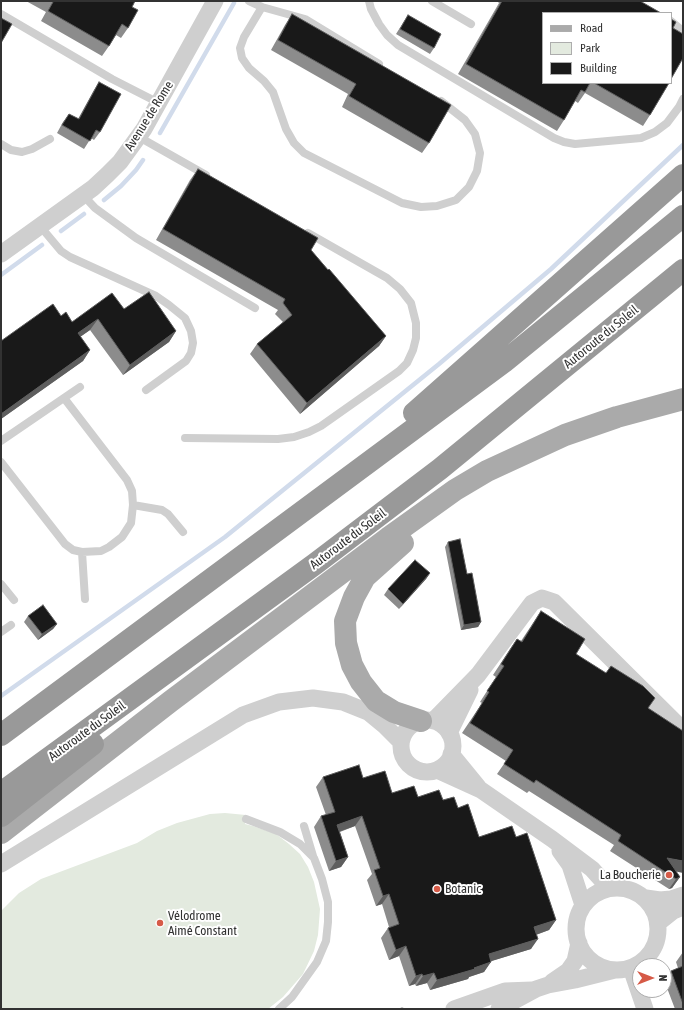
<!DOCTYPE html>
<meta charset="utf-8">
<style>
body{margin:0}
#map{position:relative;width:684px;height:1010px;overflow:hidden;background:#fff;font-family:"Asap Condensed",sans-serif}
canvas{display:block}
.frame{position:absolute;inset:0;border:2px solid #323232;pointer-events:none}
.legend{position:absolute;left:542px;top:12px;width:130px;height:72px;box-sizing:border-box;background:#fff;border:1px solid #adadad;margin:0;padding:5px 7px;list-style:none;font-size:12px;color:#323232}
.legend li{display:flex;align-items:center;gap:8px;height:20px}
.legend b{width:20px;border:1px solid #adadad}
.north{position:absolute;left:632px;top:958px;width:40px;height:40px;box-sizing:border-box;background:#fff;border:1px solid #adadad;border-radius:50%;rotate:90deg;font-size:11px;font-weight:700;line-height:16px;text-align:center;color:#323232}
.north::after{content:'';display:block;margin:auto;width:14px;height:18px;background:#d65a47;clip-path:polygon(50% 0,100% 100%,50% 72%,0 100%)}
</style>
<div id="map">
<canvas width="684" height="1010"></canvas>
<div class="frame"></div>
<ul class="legend">
<li><b style="height:5px;background:#aaa"></b>Road</li>
<li><b style="height:11px;background:#e3eadf"></b>Park</li>
<li><b style="height:11px;background:#191919"></b>Building</li>
</ul>
<div class="north">N</div>
</div>
<script>
const g = document.querySelector('canvas').getContext('2d');
g.lineJoin = 'round';
function fill(path, color) {
  g.fillStyle = color;
  g.fill(path, 'evenodd');
}
function shape(rows) {
  const path = new Path2D();
  for (const r of rows) {
    if (r.length === 3) {
      path.moveTo(r[0] + r[2], r[1]);
      path.arc(r[0], r[1], r[2], 0, 2 * Math.PI);
      continue;
    }
    path.moveTo(r[0], r[1]);
    for (let i = 2; i < r.length; i += 2) path.lineTo(r[i], r[i + 1]);
  }
  return path;
}
function strokePath(path, color, width, dash) {
  g.strokeStyle = color;
  g.lineWidth = width;
  g.lineCap = dash ? 'butt' : 'round';
  g.setLineDash(dash || []);
  g.stroke(path);
}
function drawText(font, color, halo, rows, align = 'center') {
  g.font = font + ' "Asap Condensed",sans-serif';
  g.lineWidth = 4;
  g.setLineDash([]);
  g.textBaseline = 'middle';
  g.strokeStyle = halo;
  g.fillStyle = color;
  for (const [text, x, y, turn = 0] of rows) {
    g.save();
    g.translate(x, y);
    g.rotate((+turn || 0) * Math.PI / 180);
    g.textAlign = isNaN(turn) ? turn : align;
    if (halo) g.strokeText(text, 0, 0);
    g.fillText(text, 0, 0);
    g.restore();
  }
}
fill(shape([
 [225,813,246,815,245,824,253,826,276,834,289,844,300,854,308,867,314,882,320,909,318,935,314,951,303,974,283,997,268,1009,1,1009,1,911,19,893,41,879,137,843,157,831,177,823,210,814]
]), '#e3eadf');
strokePath(shape([
 [160,133,234,3],
 [104,200,121,186,136,170,143,160],
 [61,231,84,214],
 [1,275,42,245],
 [1,696,225,537,439,364,551,269,683,145]
]), '#d1dbeb', 4.5);
strokePath(shape([
 [402,1009,402,1006]
]), '#c9c9c9', 2.5, [2, 2]);
strokePath(shape([
 [249,1,262,7,305,19,379,64],
 [369,1,371,9,379,24,387,35,398,45,554,138,564,142,575,144,641,138,655,132,667,123,679,107,683,99],
 [432,1,471,24],
 [262,7,244,37,240,48,242,58,249,68,264,81,273,92,286,129,294,143,304,153,402,203,421,207,437,206,456,200,469,187,477,171,480,153,475,134,465,120,441,101],
 [1,14,112,79,159,103],
 [671,21,683,31],
 [139,137,206,175],
 [1,144,11,150,22,152,32,149,50,139],
 [83,195,95,208,136,238,255,308],
 [40,226,61,251,70,257,156,296,169,305,185,318,191,331,193,343,191,353,186,361,146,390],
 [185,438,278,439,294,437,309,432,321,426,399,371,407,363,413,350,416,338,416,323,411,303,400,289,387,278,308,233],
 [1,441,80,387],
 [1,462,65,544,73,550,82,552,101,551,109,547,122,537,131,523,133,505,132,491,127,480,64,398],
 [133,505,162,510,168,514,183,532],
 [82,552,85,599],
 [1,584,14,600],
 [1,632,11,625],
 [246,819,280,832,300,844,314,858,322,879,328,902,328,922,326,941,317,962,292,997,279,1009],
 [304,826,313,856]
]), '#cfcfcf', 8);
strokePath(shape([
 [1,254,93,188,107,175,120,162,144,129,215,1],
 [427,746,26],
 [433,721,478,675,532,603,542,598,554,602,683,730],
 [449,733,470,690],
 [451,754,478,787],
 [437,770,481,790,552,839,592,869,609,888],
 [560,851,570,865,583,905],
 [1,864,243,715,279,702,313,698,343,702,368,712,385,726,401,742],
 [617,929,41],
 [646,898,660,900,671,899,683,895],
 [658,923,673,911,683,907],
 [631,968,645,1009],
 [552,982,568,971,575,961,579,943],
 [454,1009,505,991,532,990],
 [499,1009,536,989,548,985,575,980,615,970]
]), '#cfcfcf', 17);
strokePath(shape([
 [403,543,365,577,354,597,345,621,346,643,352,665,361,682,376,701,394,712,421,721],
 [1,833,171,701,388,538,455,490,487,471,565,435,617,417,683,399]
]), '#aaa', 22);
strokePath(shape([
 [414,413,683,175],
 [1,735,504,362,683,216],
 [1,793,315,564,440,469,683,270],
 [1,816,93,744]
]), '#999', 22);
fill(shape([
 [26,1,135,1,132,7,128,28,121,38,116,35,109,46,102,56,41,21,46,12],
 [497,1,640,1,543,83,669,83,650,115,643,126,585,93,578,103,575,101,564,120,557,131,458,74,499,3],
 [292,14,429,143,422,153,342,107,348,94,271,50,285,25],
 [408,15,434,48,430,54,396,34],
 [99,82,100,132,94,140,91,138,84,149,57,133,63,122,69,114,78,119,94,90],
 [198,169,311,250,386,336,379,346,300,414,250,354,257,344,283,322,275,314,278,310,156,240,190,180],
 [124,309,176,331,169,342,123,375,90,330,80,337,90,350,83,361,1,419,1,341,61,316,72,322],
 [448,542,467,574,481,622,478,627,461,630,445,547],
 [430,573,426,579,399,609,384,595,388,589],
 [541,611,576,654,648,708,676,872,680,877,672,888,669,889,610,851,614,845,529,791,527,793,497,774,506,761,462,733,482,703,480,702,496,677,493,675,510,649,517,639,521,641],
 [28,616,57,624,53,629,38,640,24,622],
 [323,777,363,778,392,793,443,800,458,808,479,837,516,837,556,920,549,930,536,935,531,949,491,961,484,972,469,977,468,979,430,990,427,983,416,986,415,984,409,986,399,956,389,960,381,938,388,928,389,927,382,904,376,906,367,880,372,874,355,826,340,832,348,857,341,867,329,871,314,827,321,816,326,815,316,787],
 [683,952,683,1009,675,1009,664,980,671,971,678,968,676,962]
]), '#8c8c8c');
fill(shape([
 [98,319,90,330,70,344,78,333],
 [176,331,169,342,123,375,130,365],
 [386,336,379,346,300,414,307,403],
 [90,350,83,361,1,419,1,414],
 [430,573,426,579,399,609,403,604],
 [481,622,478,627,461,630,464,625],
 [57,624,53,629,38,640,42,634],
 [362,816,355,826,330,835,337,825],
 [348,857,341,867,329,871,336,861],
 [667,858,683,861,683,873,660,868],
 [680,877,672,888,669,889,676,879],
 [389,894,382,904,376,906,383,896],
 [556,920,549,930,527,938,534,927],
 [538,939,531,949,482,964,489,954],
 [406,946,399,956,389,960,396,950],
 [491,962,484,972,469,977,468,979,430,990,437,980],
 [434,973,427,983,416,986,423,976],
 [422,974,415,984,409,986,416,976]
]), '#5e5e5e');
const building = shape([
 [52,1,135,1,132,7,138,10,128,28,122,24,109,46,48,11,53,2,52,1],
 [502,1,640,1,661,13,543,13,543,83,590,83,585,92,581,90,564,120,466,64,502,1],
 [292,14,451,105,429,143,349,96,356,84,278,40,292,14],
 [408,15,441,34,434,48,400,29,408,15],
 [1,18,12,24,1,43,1,18],
 [671,19,676,22,673,28,683,34,683,58,671,79,671,19],
 [99,82,121,94,100,132,96,130,90,141,62,125,69,114,79,119,99,82],
 [594,83,669,83,650,115,594,83],
 [198,169,318,238,311,250,328,270,329,269,386,336,307,403,257,344,292,315,283,303,285,299,163,229,198,169],
 [149,292,176,331,130,365,98,319,78,333,90,350,1,414,1,341,53,304,61,316,66,312,72,322,112,293,124,309,149,292],
 [460,539,467,574,472,573,481,622,464,625,448,542,460,539],
 [415,560,430,573,403,604,388,589,415,560],
 [43,605,57,624,42,634,28,616,43,605],
 [541,611,585,639,576,654,606,673,611,666,643,686,655,698,648,708,683,731,683,861,667,858,680,877,676,879,618,841,621,835,536,780,534,783,504,764,513,750,470,723,489,692,487,691,504,666,501,664,517,639,522,642,541,611],
 [359,765,363,778,385,771,392,793,414,786,418,797,439,790,443,800,454,797,458,808,468,804,479,837,512,826,516,837,527,833,556,920,534,927,538,939,489,954,491,962,474,968,475,969,437,980,434,973,423,976,422,974,416,976,406,946,396,950,388,928,399,924,389,894,383,896,374,870,380,868,362,816,337,825,348,857,336,861,321,816,335,812,323,777,359,765],
 [683,966,683,1004,671,971,683,966]
]);
fill(building, '#191919');
strokePath(building, '#5e5e5e', 1);
for (const [x, y, r, color] of [
 [669,875,4,"#d65a47"],
 [437,889,4,"#d65a47"],
 [160,923,4,"#d65a47"]
]) {
  const dot = new Path2D();
  dot.arc(x, y, r, 0, 2 * Math.PI);
  g.fillStyle = color;
  g.fill(dot);
  strokePath(dot, '#fff', 1.5);
}
drawText('13px', '#323232', '#fff', [
 ["Avenue de Rome",149,116,-58],
 ["Autoroute du Soleil",601,337,-39],
 ["Autoroute du Soleil",348,539,-37],
 ["Autoroute du Soleil",87,731,-36]
]);
drawText('13px', '#323232', '#fff', [
 ["La Boucherie",661,875,"right"],
 ["Botanic",445,889],
 ["Vélodrome",168,916],
 ["Aimé Constant",168,931]
], 'left');
</script>
